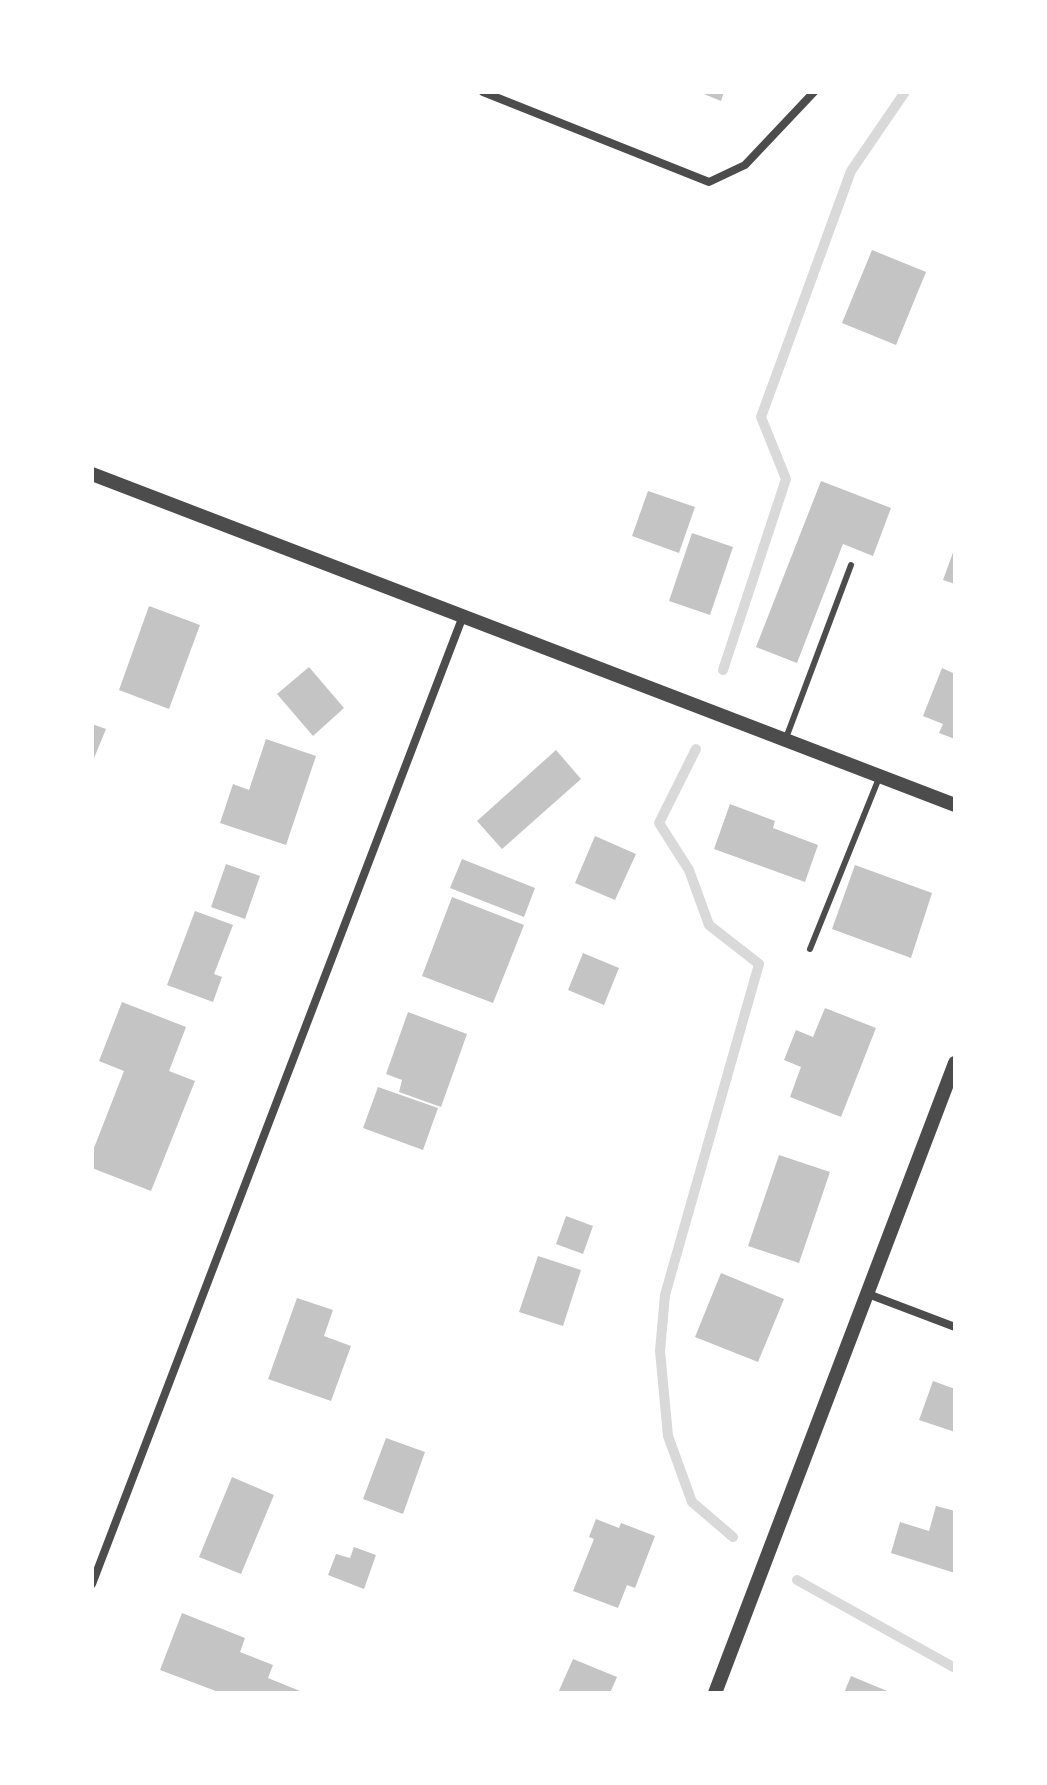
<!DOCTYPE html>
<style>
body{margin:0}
#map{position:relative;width:1047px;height:1785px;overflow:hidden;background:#fff;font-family:"Asap Condensed",sans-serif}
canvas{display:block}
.frame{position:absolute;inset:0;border:94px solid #fff;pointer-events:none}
</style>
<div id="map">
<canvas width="1047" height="1785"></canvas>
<div class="frame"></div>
</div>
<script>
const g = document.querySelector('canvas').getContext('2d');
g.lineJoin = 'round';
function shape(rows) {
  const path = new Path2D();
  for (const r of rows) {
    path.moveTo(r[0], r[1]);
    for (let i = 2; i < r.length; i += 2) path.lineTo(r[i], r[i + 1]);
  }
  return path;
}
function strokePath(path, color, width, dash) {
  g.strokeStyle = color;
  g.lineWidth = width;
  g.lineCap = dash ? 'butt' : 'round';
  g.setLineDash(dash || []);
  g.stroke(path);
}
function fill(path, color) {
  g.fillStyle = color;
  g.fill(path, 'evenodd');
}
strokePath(shape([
 [723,670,786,479,761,417,851,171,905,92],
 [696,749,659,823,689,870,709,925,759,964,665,1295,660,1351,668,1436,692,1502,733,1537],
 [797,1580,955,1668]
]), '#d9d9d9', 10);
fill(shape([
 [699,92,724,92,721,101],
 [872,250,926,272,896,345,842,323],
 [821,481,891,508,873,556,843,544,797,663,756,647],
 [648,491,695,507,679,553,632,536],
 [692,533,733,547,710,615,669,601],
 [955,547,955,584,943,580],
 [149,606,200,625,169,709,119,690],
 [309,667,344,708,313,736,277,694],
 [942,668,955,674,955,739,939,733,943,724,923,716],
 [92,724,106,729,92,763],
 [266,739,316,756,286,845,220,823,233,784,249,790],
 [556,750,581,779,502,849,477,821],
 [730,804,775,821,773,828,818,845,805,882,714,849],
 [595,836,636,854,615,900,575,883],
 [462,859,535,888,524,917,450,888],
 [226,864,260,876,245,919,211,907],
 [855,865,932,893,911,958,832,929],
 [452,897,524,925,493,1003,422,976],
 [195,911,233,925,214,974,222,977,213,1002,167,985],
 [583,953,619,968,604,1005,568,990],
 [122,1002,186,1027,169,1071,195,1081,151,1191,92,1168,92,1153,124,1071,99,1061],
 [825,1008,876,1028,841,1117,790,1097,801,1067,784,1060,796,1030,813,1037],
 [408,1012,467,1034,441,1107,399,1092,402,1080,386,1074],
 [378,1087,438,1108,423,1150,363,1128],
 [779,1155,830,1172,799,1263,748,1246],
 [566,1216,593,1226,583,1254,556,1244],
 [538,1256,581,1270,563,1326,519,1312],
 [721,1273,784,1299,758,1362,695,1337],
 [297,1298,333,1310,324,1336,351,1346,331,1401,268,1379],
 [933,1381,955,1389,955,1432,919,1420],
 [386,1438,425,1452,403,1514,363,1499],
 [232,1477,274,1495,241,1574,199,1557],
 [936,1506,955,1511,955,1573,891,1553,900,1522,929,1531],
 [596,1519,619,1528,621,1523,655,1536,635,1588,627,1585,618,1608,573,1591,594,1539,589,1537],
 [354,1547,376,1555,364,1589,328,1575,336,1554,350,1558],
 [182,1613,245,1638,240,1652,273,1665,268,1678,305,1693,221,1693,160,1670],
 [573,1659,617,1677,610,1693,558,1693],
 [851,1676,892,1693,844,1693]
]), '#c4c4c4');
strokePath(shape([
 [786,738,851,565],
 [810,949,879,778]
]), '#4c4c4c', 6);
strokePath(shape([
 [483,92,709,182,745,165,814,92],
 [868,1294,955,1327],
 [92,1584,463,616]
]), '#4c4c4c', 8);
strokePath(shape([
 [92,474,955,805],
 [715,1693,955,1063]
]), '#4c4c4c', 14);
</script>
